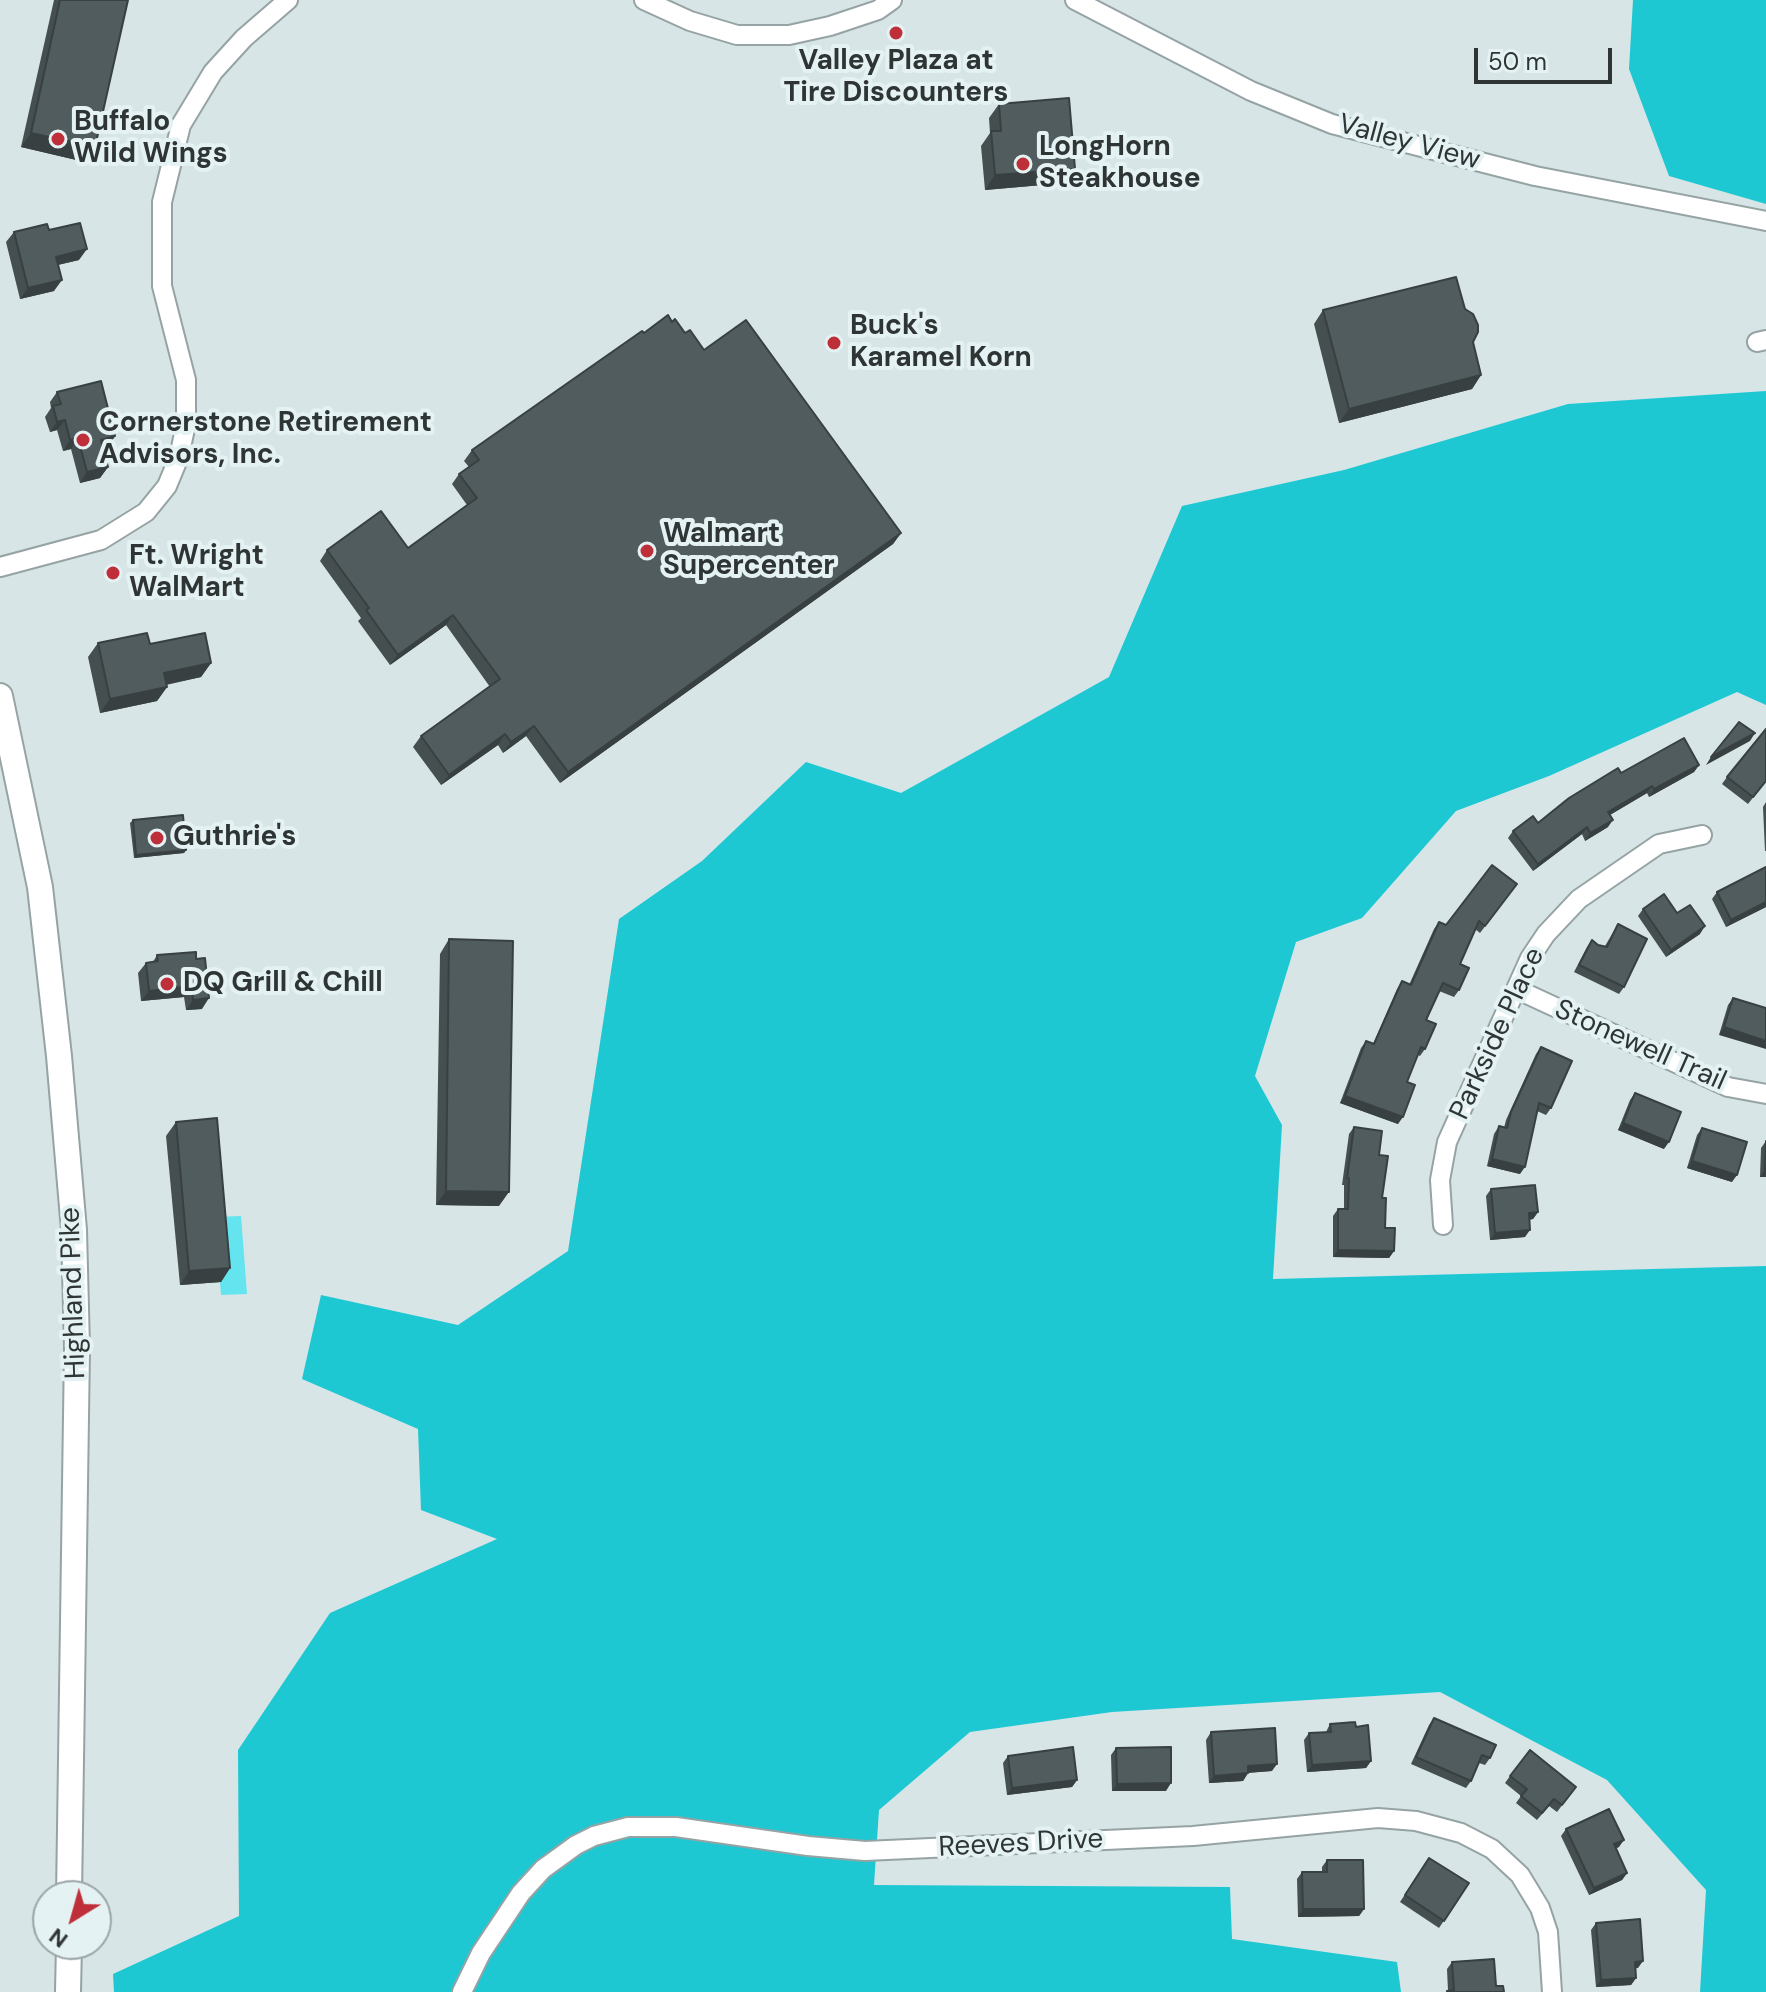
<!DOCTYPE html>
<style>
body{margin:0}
#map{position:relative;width:1766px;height:1992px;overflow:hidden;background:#d7e5e6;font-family:"DM Sans",sans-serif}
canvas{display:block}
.north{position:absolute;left:32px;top:1880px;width:80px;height:80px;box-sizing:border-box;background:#e4f2f3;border:2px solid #9ca6a7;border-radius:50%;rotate:217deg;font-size:22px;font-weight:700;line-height:32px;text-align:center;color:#2f3434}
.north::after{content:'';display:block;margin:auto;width:28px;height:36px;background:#bf2f39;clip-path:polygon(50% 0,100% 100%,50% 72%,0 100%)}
.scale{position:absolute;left:1474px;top:48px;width:138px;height:36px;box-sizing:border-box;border:4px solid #2f3434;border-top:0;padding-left:10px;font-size:24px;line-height:28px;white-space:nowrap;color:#2f3434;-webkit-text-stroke:6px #e4f2f3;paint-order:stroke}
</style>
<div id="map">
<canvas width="1766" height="1992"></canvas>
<div class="north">N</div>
<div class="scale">50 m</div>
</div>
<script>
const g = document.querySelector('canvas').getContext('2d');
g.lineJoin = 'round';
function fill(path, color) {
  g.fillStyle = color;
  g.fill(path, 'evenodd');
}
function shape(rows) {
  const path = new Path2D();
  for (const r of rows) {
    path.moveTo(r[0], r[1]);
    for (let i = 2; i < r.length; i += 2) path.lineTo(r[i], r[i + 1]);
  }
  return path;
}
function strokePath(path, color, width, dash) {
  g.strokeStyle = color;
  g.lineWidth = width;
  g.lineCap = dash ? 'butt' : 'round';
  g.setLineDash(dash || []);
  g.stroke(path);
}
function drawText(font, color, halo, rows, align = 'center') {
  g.font = font + ' "DM Sans",sans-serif';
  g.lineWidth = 8;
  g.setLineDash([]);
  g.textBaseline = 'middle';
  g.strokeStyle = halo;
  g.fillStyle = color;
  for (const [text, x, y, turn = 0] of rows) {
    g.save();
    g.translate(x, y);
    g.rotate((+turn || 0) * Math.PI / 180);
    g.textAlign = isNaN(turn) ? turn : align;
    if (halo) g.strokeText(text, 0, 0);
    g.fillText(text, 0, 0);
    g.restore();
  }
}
fill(shape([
 [241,1216,247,1294,221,1295,215,1217]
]), '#64e4ee');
fill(shape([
 [1633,0,1766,0,1766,204,1669,176,1629,69],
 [1766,391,1766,705,1737,692,1549,776,1456,811,1362,918,1296,942,1255,1076,1282,1125,1273,1279,1766,1266,1766,1992,1700,1992,1706,1890,1607,1780,1440,1692,1112,1712,970,1732,879,1810,874,1885,1230,1887,1232,1939,1397,1962,1401,1992,114,1992,113,1974,239,1916,238,1750,330,1613,497,1539,421,1510,418,1429,302,1379,321,1295,458,1325,568,1251,619,919,702,861,806,762,901,793,1109,677,1182,506,1344,470,1568,404]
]), '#1ec8d3');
const minor = shape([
 [644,0,690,21,737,35,789,35,830,26,878,10,892,0],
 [1075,0,1251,91,1332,124,1535,176,1766,221],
 [1757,342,1766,340],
 [0,567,101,540,146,512,167,486,179,457,186,424,186,380,162,286,162,202,181,125,213,72,244,38,288,0],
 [1516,989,1728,1087,1766,1094],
 [1443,1225,1440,1180,1447,1142,1530,958,1546,934,1579,899,1659,844,1702,835],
 [462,1992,481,1953,521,1893,543,1869,576,1845,594,1836,628,1827,676,1827,808,1846,865,1851,1193,1836,1378,1818,1416,1821,1461,1833,1492,1849,1520,1875,1540,1908,1548,1932,1552,1992]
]);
const secondary = shape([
 [0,696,40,887,59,1056,74,1230,77,1348,69,1896],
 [68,1992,69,1944]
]);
strokePath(minor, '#96a3a4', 22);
strokePath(secondary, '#96a3a4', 28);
strokePath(minor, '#fff', 18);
strokePath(secondary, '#fff', 24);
fill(shape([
 [54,0,128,0,95,147,85,162,21,147],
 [999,104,1075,169,1065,183,985,190,981,146,990,133,989,118],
 [14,232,79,260,58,265,54,291,20,299,6,242],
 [1323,310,1473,342,1481,375,1472,389,1339,423,1314,324],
 [672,322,901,533,893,544,560,783,526,736,503,753,498,745,441,785,413,747,421,736,490,687,446,625,390,665,358,621,361,618,320,561,327,550,408,548,467,505,452,484,459,474,469,467,464,461,472,450,644,333],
 [57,392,115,436,108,447,103,448,108,467,100,478,80,483,71,449,63,451,57,430,50,432,45,417,51,408,50,402],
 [98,643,150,644,211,663,201,677,166,685,167,687,157,701,100,713,88,657],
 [1699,765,1694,772,1649,797,1647,793,1610,815,1608,827,1585,841,1582,834,1533,871,1508,838,1513,831,1538,823,1621,773],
 [1727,777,1766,781,1748,804,1722,784],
 [1766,802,1766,851,1765,851,1763,807],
 [133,820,186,850,184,853,134,858,130,823],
 [1766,867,1766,907,1726,927,1712,899,1717,892],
 [1517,884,1480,933,1475,929,1460,964,1459,990,1454,997,1439,991,1426,1020,1425,1049,1420,1056,1418,1055,1407,1082,1398,1124,1340,1103,1361,1048,1366,1041,1373,1044,1397,989,1402,981,1409,985,1434,929,1439,922,1446,925],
 [1643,909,1677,913,1700,934,1666,957,1638,916],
 [1618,924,1624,987,1619,994,1574,972,1587,947,1592,940,1598,945,1605,946],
 [449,939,499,1206,436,1205,440,954],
 [196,952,202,1009,186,1010,184,997,141,1001,138,973,146,963,153,962,157,955],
 [1733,998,1766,1008,1719,1035,1728,1005],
 [1541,1047,1551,1108,1546,1115,1537,1111,1520,1174,1487,1166,1494,1134,1499,1126,1504,1128,1506,1120,1536,1054],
 [1635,1093,1664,1149,1618,1130,1630,1100],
 [176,1122,230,1268,221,1282,180,1285,166,1136],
 [1354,1127,1379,1155,1385,1228,1394,1251,1389,1258,1333,1257,1333,1216,1338,1209,1344,1209,1344,1185,1342,1185,1349,1134],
 [1702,1128,1732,1182,1687,1168,1697,1135],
 [1766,1141,1766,1177,1760,1177,1761,1148],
 [1491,1189,1538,1212,1533,1219,1529,1220,1525,1237,1490,1240,1486,1196],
 [1434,1718,1490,1758,1485,1765,1479,1763,1471,1781,1466,1788,1411,1764,1429,1725],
 [1330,1724,1356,1727,1371,1761,1366,1768,1307,1772,1304,1740,1309,1733,1326,1732],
 [1211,1732,1272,1771,1248,1773,1243,1781,1209,1783,1206,1740],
 [1116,1748,1166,1791,1112,1791,1111,1755],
 [1008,1756,1077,1780,1072,1787,1007,1795,1003,1763],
 [1510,1776,1576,1787,1557,1812,1549,1806,1537,1820,1516,1803,1521,1796,1505,1783],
 [1566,1829,1619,1847,1616,1848,1627,1873,1622,1880,1589,1895,1561,1836],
 [1429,1858,1469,1883,1439,1928,1400,1902],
 [1327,1860,1364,1909,1359,1916,1298,1917,1297,1879,1302,1872,1322,1872,1322,1867],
 [1596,1923,1638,1968,1636,1968,1636,1978,1631,1985,1596,1987,1591,1930],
 [1452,1962,1496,1986,1504,1992,1446,1992,1448,1991,1447,1969]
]), '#454f50');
fill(shape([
 [31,133,95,147,85,162,21,147],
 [1075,169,1065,183,985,190,995,175],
 [87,249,79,260,48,267,56,257],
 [62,280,54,291,20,299,28,288],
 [1481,375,1472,389,1339,423,1349,409],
 [65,420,57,430,50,432,57,422],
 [115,436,108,447,93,451,101,440],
 [78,438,71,449,63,451,70,440],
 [108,467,100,478,80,483,87,472],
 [901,533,893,544,560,783,568,772],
 [453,615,446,625,390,665,398,655],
 [211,663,201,677,154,687,164,673],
 [167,687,157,701,100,713,110,699],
 [534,726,526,736,503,753,511,742],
 [1755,733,1750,741,1706,765,1711,757],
 [505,734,498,745,441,785,449,775],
 [1699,765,1694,772,1649,797,1654,789],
 [1652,786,1647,793,1603,819,1608,812],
 [1613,820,1608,827,1585,841,1590,833],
 [1587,827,1582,834,1533,871,1538,864],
 [186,850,184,853,134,858,136,855],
 [1766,902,1766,907,1726,927,1731,920],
 [1705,926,1700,934,1666,957,1671,950],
 [192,986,184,997,141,1001,149,991],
 [209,998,202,1009,186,1010,193,1000],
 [1724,1027,1766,1041,1766,1049,1719,1035],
 [1345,1096,1403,1117,1398,1124,1340,1103],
 [1623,1123,1669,1142,1664,1149,1618,1130],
 [1492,1159,1525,1167,1520,1174,1487,1166],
 [1692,1161,1737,1175,1732,1182,1687,1168],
 [1765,1170,1766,1170,1766,1177,1760,1177],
 [446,1191,509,1192,499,1206,436,1205],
 [1538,1212,1533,1219,1524,1220,1529,1213],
 [1530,1230,1525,1237,1490,1240,1495,1233],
 [1338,1250,1394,1251,1389,1258,1333,1257],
 [230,1268,221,1282,180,1285,189,1271],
 [1371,1761,1366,1768,1307,1772,1312,1765],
 [1277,1764,1272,1771,1243,1773,1248,1766],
 [1248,1773,1243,1781,1209,1783,1214,1776],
 [1077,1780,1072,1787,1007,1795,1012,1788],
 [1171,1783,1166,1791,1112,1791,1117,1784],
 [1624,1840,1619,1847,1609,1851,1614,1844],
 [1627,1873,1622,1880,1589,1895,1594,1888],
 [1303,1909,1364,1909,1359,1916,1298,1917],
 [1643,1961,1638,1968,1630,1969,1635,1962],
 [1636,1978,1631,1985,1596,1987,1601,1980]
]), '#384041');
const building = shape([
 [60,0,128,0,95,147,31,133,60,0],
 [1069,98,1075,169,995,175,991,131,1001,131,999,104,1069,98],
 [80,223,87,249,56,257,62,280,28,288,14,232,47,224,49,230,80,223],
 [1456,277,1465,309,1473,314,1478,325,1478,332,1473,342,1481,375,1349,409,1323,310,1456,277],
 [668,315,672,322,675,319,685,333,690,330,704,350,746,320,901,533,568,772,534,726,511,742,505,734,449,775,421,736,500,679,453,615,398,655,366,610,369,608,327,550,381,511,408,548,477,498,459,474,479,460,472,450,642,331,644,333,668,315],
 [101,381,115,436,101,440,108,467,87,472,78,438,70,440,65,420,57,422,53,406,61,404,57,392,101,381],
 [147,633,150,644,205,633,211,663,164,673,167,687,110,699,98,643,147,633],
 [1739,722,1755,733,1711,757,1739,722],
 [1766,729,1766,781,1753,797,1727,777,1766,729],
 [1684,738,1699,765,1654,789,1652,786,1608,812,1613,820,1590,833,1587,827,1538,864,1513,831,1533,816,1538,823,1569,798,1618,768,1621,773,1684,738],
 [183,815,186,850,136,855,133,820,183,815],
 [1492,865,1517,884,1485,926,1479,921,1460,964,1469,968,1459,990,1443,983,1426,1020,1436,1024,1425,1049,1421,1047,1407,1082,1415,1085,1403,1117,1345,1096,1366,1041,1374,1044,1402,981,1411,985,1439,922,1446,925,1492,865],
 [1766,867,1766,902,1731,920,1717,892,1766,867],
 [1664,894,1677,913,1690,905,1705,926,1671,950,1643,909,1664,894],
 [1618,924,1647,939,1624,987,1579,965,1592,940,1598,945,1607,947,1618,924],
 [449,939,513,941,509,1192,446,1191,449,939],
 [196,952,196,959,205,958,209,998,193,1000,192,986,149,991,146,963,158,961,157,955,196,952],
 [1733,998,1766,1008,1766,1041,1724,1027,1733,998],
 [1541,1047,1572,1061,1551,1108,1539,1103,1525,1167,1492,1159,1499,1126,1507,1128,1511,1112,1541,1047],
 [1635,1093,1681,1112,1669,1142,1623,1123,1635,1093],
 [217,1118,230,1268,189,1271,176,1122,217,1118],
 [1354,1127,1382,1131,1379,1155,1388,1156,1382,1198,1386,1198,1385,1228,1395,1228,1394,1251,1338,1250,1338,1209,1348,1209,1349,1178,1347,1178,1354,1127],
 [1702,1128,1747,1142,1737,1175,1692,1161,1702,1128],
 [1766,1141,1766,1170,1765,1170,1766,1141],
 [1535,1185,1538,1212,1529,1213,1530,1230,1495,1233,1491,1189,1535,1185],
 [1434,1718,1496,1745,1490,1758,1482,1755,1471,1781,1416,1757,1434,1718],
 [1355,1722,1356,1727,1368,1725,1371,1761,1312,1765,1309,1733,1331,1732,1330,1724,1355,1722],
 [1275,1728,1277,1764,1248,1766,1248,1773,1214,1776,1211,1732,1275,1728],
 [1073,1747,1077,1780,1012,1788,1008,1756,1073,1747],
 [1171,1747,1171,1783,1117,1784,1116,1748,1171,1747],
 [1530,1750,1576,1787,1562,1805,1554,1799,1542,1813,1521,1796,1527,1789,1510,1776,1530,1750],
 [1609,1809,1624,1840,1614,1844,1627,1873,1594,1888,1566,1829,1609,1809],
 [1429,1858,1469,1883,1444,1921,1405,1895,1429,1858],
 [1327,1860,1363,1860,1364,1909,1303,1909,1302,1872,1327,1872,1327,1860],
 [1640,1919,1643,1961,1635,1962,1636,1978,1601,1980,1596,1923,1640,1919],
 [1494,1959,1496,1986,1503,1986,1504,1992,1447,1992,1447,1991,1454,1990,1452,1962,1494,1959]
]);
fill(building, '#505c5d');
strokePath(building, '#384041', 2);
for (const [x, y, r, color] of [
 [896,33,8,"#bf2f39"],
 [58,139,8,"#bf2f39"],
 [1023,164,8,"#bf2f39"],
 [834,343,8,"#bf2f39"],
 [83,440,8,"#bf2f39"],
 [647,551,8,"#bf2f39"],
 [113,573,8,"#bf2f39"],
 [157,838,8,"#bf2f39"],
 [167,984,8,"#bf2f39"]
]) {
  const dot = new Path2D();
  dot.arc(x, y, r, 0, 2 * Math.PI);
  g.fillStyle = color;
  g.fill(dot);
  strokePath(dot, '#e4f2f3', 3);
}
drawText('bold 28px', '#2f3434', '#e4f2f3', [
 ["Valley Plaza at",896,62,"center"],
 ["Tire Discounters",896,94,"center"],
 ["Buffalo",74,123],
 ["Wild Wings",74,155],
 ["LongHorn",1039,148],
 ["Steakhouse",1039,180],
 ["Buck's",850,327],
 ["Karamel Korn",850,359],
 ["Cornerstone Retirement",99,424],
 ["Advisors, Inc.",99,456],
 ["Walmart",663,535],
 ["Supercenter",663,567],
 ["Ft. Wright",129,557],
 ["WalMart",129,589],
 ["Guthrie's",173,838],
 ["DQ Grill & Chill",183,984]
], 'left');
drawText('28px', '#2f3434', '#e4f2f3', [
 ["Valley View",1409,143,15],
 ["Parkside Place",1498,1034,-65],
 ["Stonewell Trail",1640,1046,24],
 ["Highland Pike",74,1293,-92],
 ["Reeves Drive",1021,1844,-3]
]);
</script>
